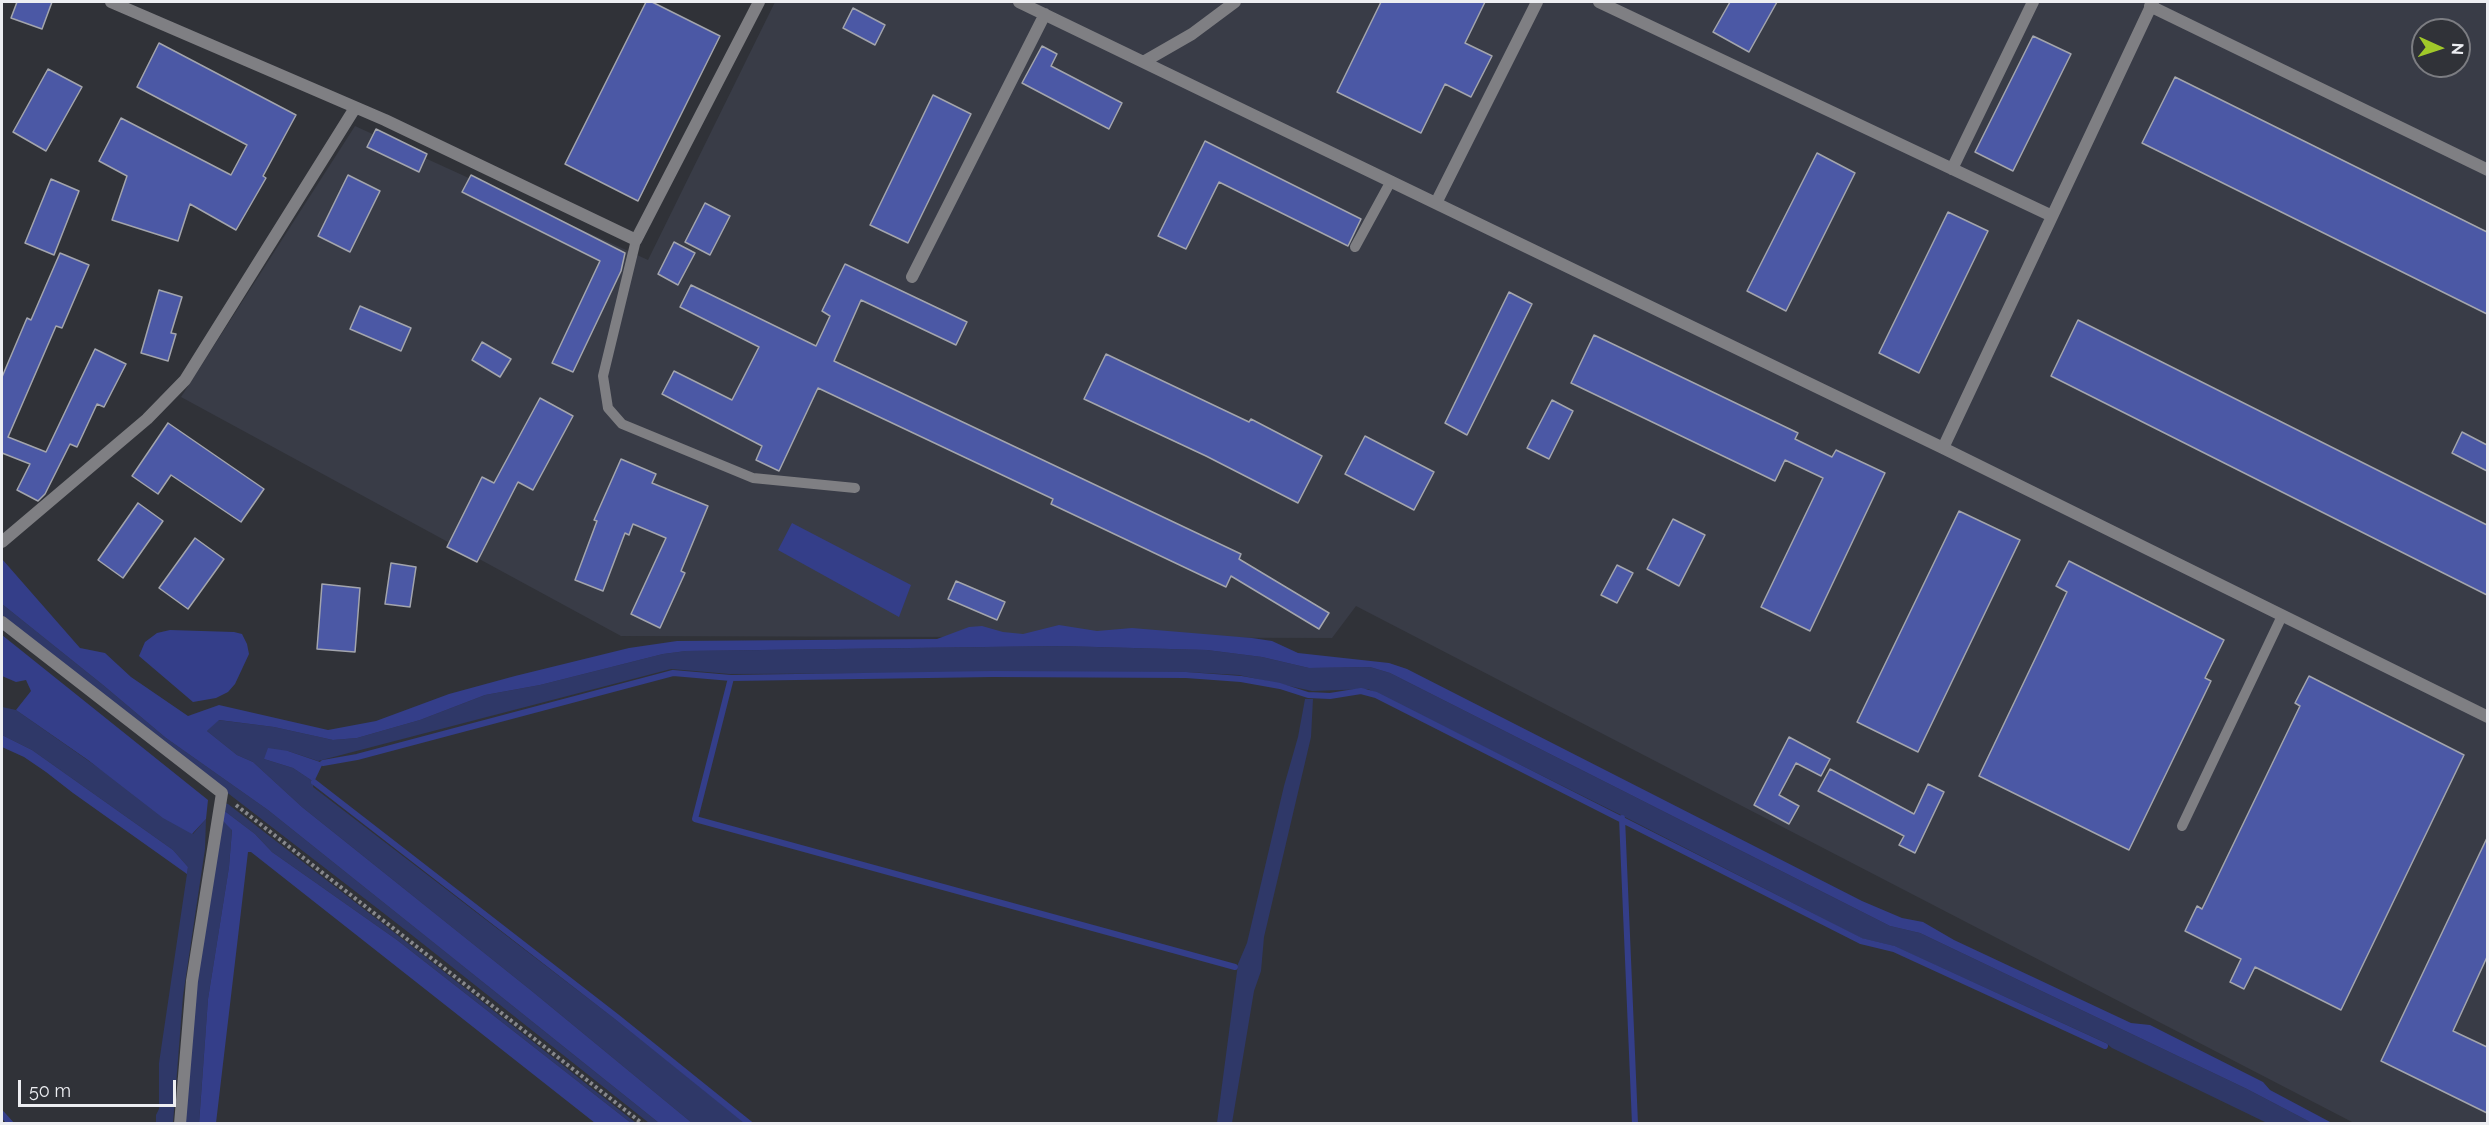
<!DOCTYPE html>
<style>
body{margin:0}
#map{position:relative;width:2489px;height:1125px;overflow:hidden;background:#303238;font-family:Raleway,sans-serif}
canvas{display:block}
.frame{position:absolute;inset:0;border:3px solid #edeef2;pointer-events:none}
.north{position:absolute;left:2411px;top:18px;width:60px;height:60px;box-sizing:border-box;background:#303238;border:2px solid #7c7d82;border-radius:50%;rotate:93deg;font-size:16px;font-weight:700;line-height:24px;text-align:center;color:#edeef2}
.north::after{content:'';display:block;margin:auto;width:21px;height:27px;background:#a1c92a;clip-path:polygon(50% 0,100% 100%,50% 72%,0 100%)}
.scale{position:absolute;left:18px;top:1080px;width:158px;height:27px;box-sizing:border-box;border:3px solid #edeef2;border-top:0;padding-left:8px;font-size:18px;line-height:21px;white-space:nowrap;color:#edeef2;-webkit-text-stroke:4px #303238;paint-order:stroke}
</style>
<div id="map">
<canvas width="2489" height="1125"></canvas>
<div class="frame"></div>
<div class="north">N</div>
<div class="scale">50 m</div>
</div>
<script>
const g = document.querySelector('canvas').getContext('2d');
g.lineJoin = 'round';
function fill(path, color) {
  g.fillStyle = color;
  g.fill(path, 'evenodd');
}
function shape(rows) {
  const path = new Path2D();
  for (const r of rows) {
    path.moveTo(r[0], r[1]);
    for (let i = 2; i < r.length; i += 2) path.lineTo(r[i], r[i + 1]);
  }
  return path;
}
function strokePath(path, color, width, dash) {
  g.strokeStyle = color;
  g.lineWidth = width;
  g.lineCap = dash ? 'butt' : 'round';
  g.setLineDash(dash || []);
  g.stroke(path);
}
fill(shape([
 [775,2,2487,2,2487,1123,2354,1123,1356,606,1332,638,621,636,181,397,355,126,648,260],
 [2423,30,2459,30,2459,66,2423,66]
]), '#393c47');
fill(shape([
 [2,604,103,685,166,738,268,810,659,1123,649,1123,408,932,107,700,2,615],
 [1060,646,1207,650,1262,657,1309,668,1370,667,1390,673,1890,926,1920,933,2247,1089,2312,1123,2267,1123,2112,1048,2106,1043,1894,946,1861,938,1621,815,1368,689,1312,691,1239,675,1186,672,730,674,671,669,318,761,288,751,264,759,293,768,314,782,313,787,615,1019,745,1123,692,1123,533,992,302,807,253,762,237,755,207,731,218,720,274,727,333,740,357,738,420,720,485,695,540,685,663,654,686,651],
 [1305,699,1313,699,1311,737,1264,937,1261,971,1254,991,1232,1123,1217,1123,1238,964,1247,943,1284,786,1298,737],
 [2,707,16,710,193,834,206,819,205,849,183,996,173,1123,156,1123,156,1115,159,1109,159,1063,188,867,173,850,32,750,2,735],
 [224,803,228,804,400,937,636,1123,631,1123,397,940,272,852,255,834,222,809],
 [222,820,232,829,229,867,208,999,199,1123,182,1124,195,983]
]), '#2f3868');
fill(shape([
 [792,523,911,585,899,617,778,550],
 [2,559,80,648,105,653,131,677,188,716,219,705,328,730,376,721,449,694,515,676,629,648,677,641,937,639,969,627,982,626,1003,632,1023,634,1059,625,1097,631,1132,628,1252,638,1272,641,1298,653,1389,663,1407,669,1862,901,1902,918,1923,922,1954,940,2131,1023,2150,1025,2263,1082,2270,1090,2332,1123,2312,1123,2247,1089,1920,933,1890,926,1390,673,1370,667,1309,668,1262,657,1207,650,1060,646,686,651,663,654,540,685,485,695,420,720,357,738,333,740,274,727,219,720,207,731,237,755,253,762,302,807,533,992,692,1123,659,1123,268,810,166,738,103,685,2,604],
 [170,630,234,632,242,634,247,644,249,654,235,684,228,692,216,698,193,702,139,656,145,642,157,633],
 [2,635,208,800,206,819,192,834,163,818,88,760,16,710,31,691,26,680,16,682,2,676],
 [2,735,32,750,173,850,188,867,187,874,73,793,46,772,24,757,2,747],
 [268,748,288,751,323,763,314,782,293,768,264,759],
 [222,809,255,834,272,852,397,940,631,1123,595,1123,251,852,248,852,216,1123,199,1124,208,999,229,867,232,830,222,820]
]), '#343e89');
strokePath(shape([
 [731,678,695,819,1235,967],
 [323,763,357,757,673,673,731,678,993,674,1186,675,1241,679,1280,686,1308,695,1330,696,1361,691,1376,695,1861,941,1894,949,2105,1046],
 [314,782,617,1017,750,1124],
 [1622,818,1635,1124],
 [2,1114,11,1124]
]), '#343e89', 6);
const building = shape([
 [17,2,52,2,42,29,11,18,17,2],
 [646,2,652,2,720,36,638,201,565,164,646,2],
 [1381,2,1485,2,1465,43,1492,56,1471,97,1445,84,1421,133,1337,92,1381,2],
 [1730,2,1777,2,1749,52,1713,32,1730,2],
 [853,8,885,25,875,45,843,28,853,8],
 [2033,36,2071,54,2013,171,1975,152,2033,36],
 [159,43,296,115,263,176,266,178,236,230,190,204,178,241,112,220,127,176,99,161,121,118,231,175,247,145,137,87,159,43],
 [1042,46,1057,54,1051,66,1122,103,1109,129,1022,83,1042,46],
 [48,69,82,87,46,151,13,132,48,69],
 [2175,77,2487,232,2487,314,2142,143,2175,77],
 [933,95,971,114,908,243,870,225,933,95],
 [376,129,427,154,419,172,367,147,376,129],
 [1205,141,1361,219,1348,246,1219,182,1186,249,1158,236,1205,141],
 [1817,153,1855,173,1786,311,1747,291,1817,153],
 [348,175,380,191,350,252,318,236,348,175],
 [471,175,625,253,621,271,573,372,552,363,600,261,462,192,471,175],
 [51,179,79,191,54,255,25,243,51,179],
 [705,203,730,216,710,255,685,242,705,203],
 [1948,212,1988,231,1919,373,1879,353,1948,212],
 [674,242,695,253,678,285,658,274,674,242],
 [60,253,89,265,62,328,56,326,8,437,46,452,95,349,126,364,104,407,97,404,77,447,70,444,45,494,38,501,17,490,30,464,2,453,2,377,27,318,31,320,60,253],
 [845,264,967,322,956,345,861,300,834,361,1241,554,1239,559,1329,613,1319,629,1231,576,1226,587,1051,504,1053,499,818,388,779,471,756,460,762,446,662,394,674,371,732,400,759,347,680,307,691,285,816,346,830,316,822,311,845,264],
 [159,290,182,297,171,333,176,334,168,361,141,353,159,290],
 [1509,292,1532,304,1467,435,1445,423,1509,292],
 [360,306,411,328,401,351,350,329,360,306],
 [2078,320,2487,525,2487,595,2051,376,2078,320],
 [1594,335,1798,433,1795,439,1832,457,1836,450,1885,473,1810,631,1761,607,1823,478,1785,460,1775,481,1571,383,1594,335],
 [482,342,511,359,500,377,472,360,482,342],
 [1106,354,1249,422,1251,419,1322,456,1298,503,1206,456,1084,399,1106,354],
 [540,398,573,416,533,490,518,482,477,562,447,547,482,477,494,483,540,398],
 [1552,400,1573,411,1549,459,1527,448,1552,400],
 [168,423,264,489,241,522,171,475,158,494,132,476,168,423],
 [2462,432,2487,445,2487,471,2452,453,2462,432],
 [1365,436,1434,472,1414,510,1345,474,1365,436],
 [621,459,656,474,652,483,708,506,681,571,685,573,660,628,631,614,666,538,633,524,629,535,625,533,603,591,575,580,597,521,594,520,621,459],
 [138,503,163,521,123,578,98,560,138,503],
 [1959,511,2020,540,1918,752,1857,722,1959,511],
 [1673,519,1705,535,1679,586,1647,569,1673,519],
 [195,538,224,559,188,609,159,588,195,538],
 [2069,561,2224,640,2205,678,2211,681,2129,850,1979,776,2067,592,2056,586,2069,561],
 [391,563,416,567,410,607,385,604,391,563],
 [1617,565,1633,573,1617,603,1601,595,1617,565],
 [956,581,1005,602,997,620,948,599,956,581],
 [322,584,360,588,355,652,317,649,322,584],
 [2309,676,2464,755,2341,1010,2255,967,2244,989,2230,982,2241,959,2185,931,2197,906,2202,909,2300,706,2295,703,2309,676],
 [1789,737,1830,759,1821,776,1796,763,1779,795,1799,806,1789,824,1754,805,1789,737],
 [1830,769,1914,814,1928,784,1944,792,1915,853,1899,845,1904,836,1818,791,1830,769],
 [2487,838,2487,957,2453,1031,2487,1047,2487,1113,2381,1061,2487,838]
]);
fill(building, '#4b58a5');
strokePath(building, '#a3a5ad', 1.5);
strokePath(shape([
 [236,805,643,1124]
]), '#87888d', 4, [3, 3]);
strokePath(shape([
 [636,240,603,376,608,408,622,424,753,478,855,488],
 [1355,247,1391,181],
 [2182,826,2282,616]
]), '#7f7f83', 10);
strokePath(shape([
 [111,2,385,120,636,240,759,2],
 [1019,2,1943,448,2488,717],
 [1599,2,2052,216],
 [2150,6,2488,170],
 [1145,61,1192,34,1235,2],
 [1952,169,2033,2],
 [1436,203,1537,2],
 [912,277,1045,14],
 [1943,448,2153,2],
 [2,542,147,419,185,380,355,108],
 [2,622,222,793,192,981,180,1124]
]), '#7f7f83', 12);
</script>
